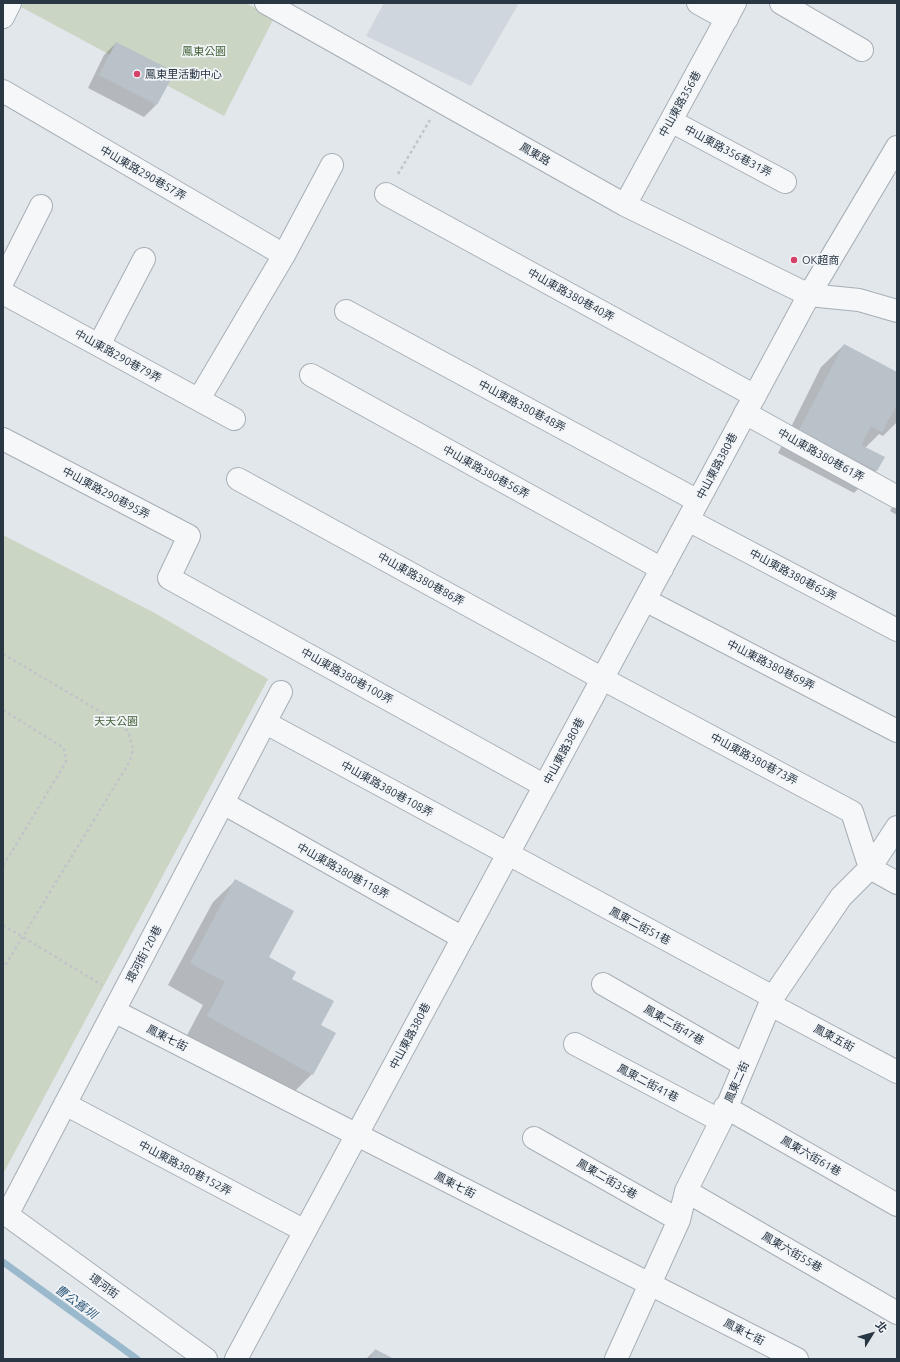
<!DOCTYPE html>
<meta charset="utf-8">
<style>
body{margin:0}
#map{position:relative;width:900px;height:1362px;overflow:hidden;background:#e2e7eb;font-family:Ubuntu,"Noto Sans TC",sans-serif}
canvas{display:block}
.frame{position:absolute;inset:0;border:4px solid #293644;pointer-events:none}
.north{position:absolute;left:852px;top:1314px;width:40px;height:40px;-webkit-text-stroke:3px #f2f5f8;paint-order:stroke;rotate:53deg;font-size:11px;font-weight:700;line-height:16px;text-align:center;color:#293644}
.north::after{content:'';display:block;margin:auto;width:14px;height:18px;background:#293644;clip-path:polygon(50% 0,100% 100%,50% 72%,0 100%)}
</style>
<div id="map">
<canvas width="900" height="1362"></canvas>
<div class="frame"></div>
<div class="north">北</div>
</div>
<script>
const g = document.querySelector('canvas').getContext('2d');
g.lineJoin = 'round';
function fill(path, color) {
  g.fillStyle = color;
  g.fill(path, 'evenodd');
}
function shape(rows) {
  const path = new Path2D();
  for (const r of rows) {
    path.moveTo(r[0], r[1]);
    for (let i = 2; i < r.length; i += 2) path.lineTo(r[i], r[i + 1]);
  }
  return path;
}
function strokePath(path, color, width, dash) {
  g.strokeStyle = color;
  g.lineWidth = width;
  g.lineCap = dash ? 'butt' : 'round';
  g.setLineDash(dash || []);
  g.stroke(path);
}
function drawText(font, color, halo, rows, align = 'center') {
  g.font = font + ' Ubuntu,"Noto Sans TC",sans-serif';
  g.lineWidth = 3.5;
  g.setLineDash([]);
  g.textBaseline = 'middle';
  g.strokeStyle = halo;
  g.fillStyle = color;
  for (const [text, x, y, turn = 0] of rows) {
    g.save();
    g.translate(x, y);
    g.rotate((+turn || 0) * Math.PI / 180);
    g.textAlign = isNaN(turn) ? turn : align;
    if (halo) g.strokeText(text, 0, 0);
    g.fillText(text, 0, 0);
    g.restore();
  }
}
fill(shape([
 [384,3,519,3,471,86,366,36]
]), '#d0d6dd');
fill(shape([
 [24,3,246,3,274,18,224,116,21,7],
 [3,535,153,612,268,679,3,1174]
]), '#cad6c3');
fill(shape([
 [116,43,156,105,144,117,88,88,104,55],
 [844,345,897,373,897,422,883,436,879,434,865,448,877,470,854,493,778,453,821,367],
 [897,497,897,515,890,511],
 [236,880,268,957,291,979,312,1074,290,1096,185,1039,203,1005,168,985,213,902],
 [375,1350,392,1359,366,1359]
]), '#0003');
strokePath(shape([
 [3,1262,137,1359]
]), '#9bb9cd', 7);
fill(shape([
 [116,42,175,72,157,105,99,75],
 [844,344,897,372,897,409,895,408,882,432,871,426,861,445,885,457,877,471,799,430],
 [235,879,294,911,269,957,296,972,292,979,334,1001,321,1025,336,1033,313,1075,207,1016,225,982,190,963],
 [375,1349,394,1359,370,1359]
]), '#b9c1c9');
const minor = shape([
 [266,3,625,205,809,295,859,300,897,311],
 [698,3,727,19],
 [781,3,862,50],
 [3,17,10,3],
 [3,91,284,255],
 [671,121,785,182],
 [386,194,755,396],
 [625,205,735,3],
 [3,281,41,206],
 [3,293,234,419],
 [346,311,698,501],
 [99,345,144,259],
 [311,375,662,569],
 [199,399,284,255,332,165],
 [745,413,897,497],
 [3,439,189,536,169,578,545,786],
 [238,479,603,679,852,812,870,868,897,883],
 [688,520,897,630],
 [645,600,897,731],
 [266,723,773,997],
 [223,803,463,938],
 [603,984,744,1065],
 [771,1005,897,1072],
 [114,1011,797,1359],
 [575,1044,721,1121],
 [65,1104,305,1231],
 [725,1107,897,1205],
 [534,1138,679,1220],
 [686,1191,897,1313],
 [3,1212,206,1359],
 [7,1215,281,692],
 [236,1359,809,295,897,147],
 [616,1359,679,1220,686,1191,721,1121,773,997,841,897,870,868,897,827]
]);
strokePath(minor, '#a7aeb6', 24);
strokePath(shape([
 [398,174,430,120],
 [3,654,123,725,129,734,133,749,130,761,3,969],
 [3,710,64,748,66,762,3,866],
 [3,925,102,985]
]), '#c0c5ca', 2.5, [3, 3]);
strokePath(minor, '#f5f7f9', 22);
for (const [x, y, r, color] of [
 [137,74,4,"#d64168"],
 [794,260,4,"#d64168"]
]) {
  const dot = new Path2D();
  dot.arc(x, y, r, 0, 2 * Math.PI);
  g.fillStyle = color;
  g.fill(dot);
  strokePath(dot, '#f2f5f8', 1.5);
}
drawText('11px', '#436135', '#f2f5f8', [
 ["鳳東公園",204,51],
 ["天天公園",116,721]
]);
drawText('11px', '#293644', '#f2f5f8', [
 ["鳳東里活動中心",145,74],
 ["OK超商",802,260]
], 'left');
drawText('11px', '#293644', '#f2f5f8', [
 ["中山東路356巷",680,104,-61],
 ["中山東路356巷31弄",728,151,28],
 ["鳳東路",535,154,30],
 ["中山東路290巷57弄",143,173,30],
 ["中山東路380巷40弄",571,295,29],
 ["中山東路290巷79弄",118,356,29],
 ["中山東路380巷48弄",522,406,28],
 ["中山東路380巷61弄",821,455,29],
 ["中山東路380巷",717,466,-62],
 ["中山東路380巷56弄",486,472,29],
 ["中山東路290巷95弄",106,493,28],
 ["中山東路380巷65弄",793,575,28],
 ["中山東路380巷86弄",421,579,29],
 ["中山東路380巷69弄",771,665,27],
 ["中山東路380巷100弄",347,676,29],
 ["中山東路380巷",564,751,-62],
 ["中山東路380巷73弄",754,759,28],
 ["中山東路380巷108弄",387,789,29],
 ["中山東路380巷118弄",343,871,29],
 ["鳳東二街51巷",640,926,28],
 ["環河街120巷",144,954,-62],
 ["鳳東二街47巷",674,1025,30],
 ["中山東路380巷",410,1036,-62],
 ["鳳東七街",167,1038,27],
 ["鳳東五街",834,1038,28],
 ["鳳東二街",737,1082,-66],
 ["鳳東二街41巷",648,1083,28],
 ["鳳東六街61巷",811,1156,30],
 ["中山東路380巷152弄",185,1168,28],
 ["鳳東二街35巷",607,1179,30],
 ["鳳東七街",455,1185,27],
 ["鳳東六街55巷",792,1252,30],
 ["環河街",104,1286,36],
 ["鳳東七街",744,1332,27]
]);
drawText('italic 12px', '#305a7b', '#f2f5f8', [
 ["曹公舊圳",76,1302,36]
]);
</script>
